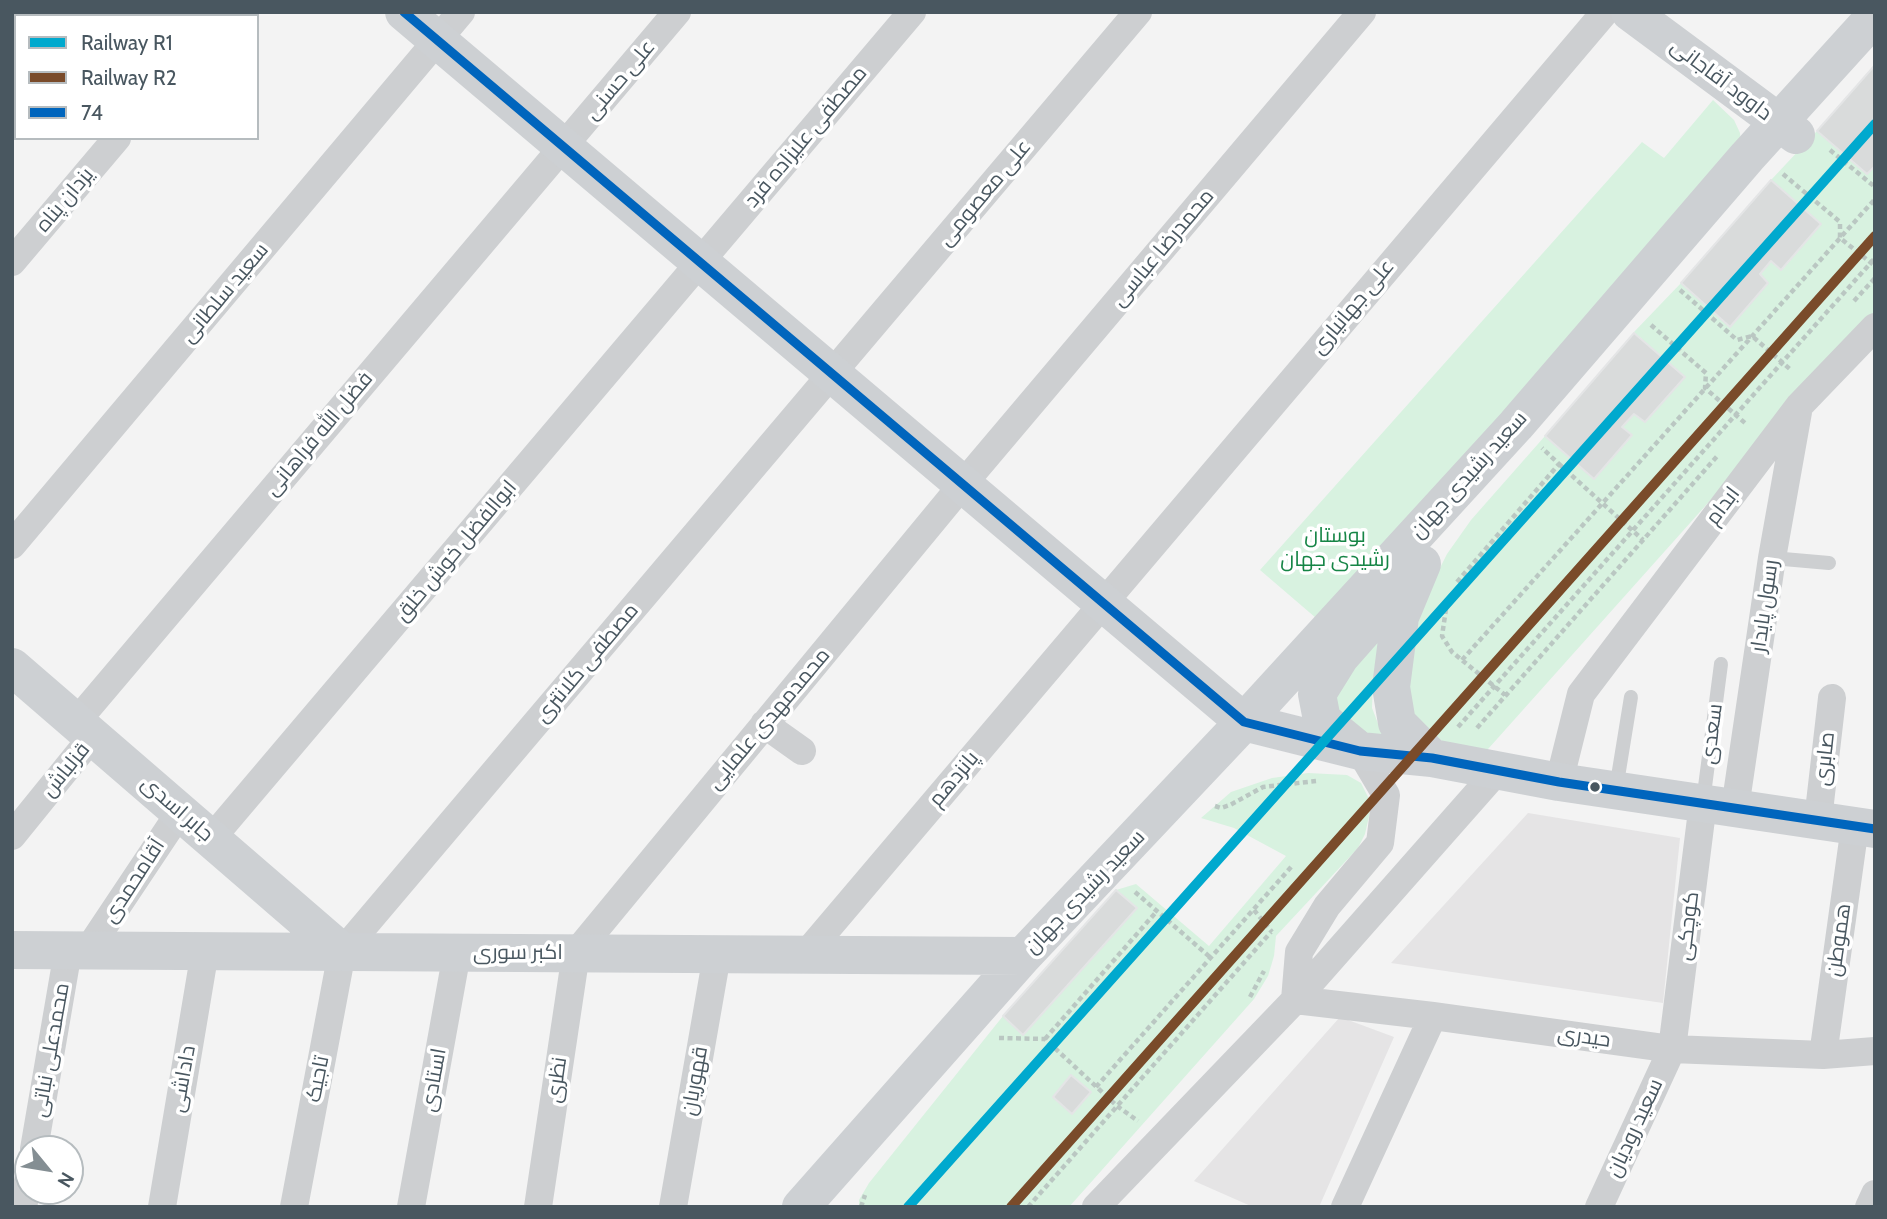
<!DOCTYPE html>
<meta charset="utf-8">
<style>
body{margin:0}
#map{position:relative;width:1887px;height:1219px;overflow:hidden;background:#f3f3f3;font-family:Cabin,sans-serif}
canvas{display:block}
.frame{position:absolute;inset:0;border:14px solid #495760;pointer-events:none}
.legend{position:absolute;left:14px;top:14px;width:245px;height:126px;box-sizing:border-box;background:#fff;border:2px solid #b6bcbf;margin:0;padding:9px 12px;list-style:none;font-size:21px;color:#495760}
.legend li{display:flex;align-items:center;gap:14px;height:35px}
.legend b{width:35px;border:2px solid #b6bcbf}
.north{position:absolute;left:14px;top:1135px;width:70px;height:70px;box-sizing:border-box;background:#fff;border:2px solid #b6bcbf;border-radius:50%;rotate:120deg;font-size:19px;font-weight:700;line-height:28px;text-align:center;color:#495760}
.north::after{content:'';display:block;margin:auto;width:24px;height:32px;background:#848e93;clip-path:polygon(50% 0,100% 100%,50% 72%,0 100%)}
</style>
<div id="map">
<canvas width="1887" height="1219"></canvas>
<div class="frame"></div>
<ul class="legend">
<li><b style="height:9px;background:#00a9ce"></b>Railway R1</li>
<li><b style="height:9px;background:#7a4b2a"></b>Railway R2</li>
<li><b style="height:9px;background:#0065bd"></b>74</li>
</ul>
<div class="north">N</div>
</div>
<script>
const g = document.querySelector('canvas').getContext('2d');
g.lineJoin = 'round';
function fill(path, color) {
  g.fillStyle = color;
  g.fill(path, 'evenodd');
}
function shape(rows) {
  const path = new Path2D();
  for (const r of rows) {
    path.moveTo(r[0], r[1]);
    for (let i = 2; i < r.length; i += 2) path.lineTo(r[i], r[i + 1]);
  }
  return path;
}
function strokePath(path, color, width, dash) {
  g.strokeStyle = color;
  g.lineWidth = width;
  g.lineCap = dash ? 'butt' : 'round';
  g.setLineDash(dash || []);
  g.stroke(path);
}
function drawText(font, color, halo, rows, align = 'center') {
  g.font = font + ' Cabin,Cairo,sans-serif';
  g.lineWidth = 7;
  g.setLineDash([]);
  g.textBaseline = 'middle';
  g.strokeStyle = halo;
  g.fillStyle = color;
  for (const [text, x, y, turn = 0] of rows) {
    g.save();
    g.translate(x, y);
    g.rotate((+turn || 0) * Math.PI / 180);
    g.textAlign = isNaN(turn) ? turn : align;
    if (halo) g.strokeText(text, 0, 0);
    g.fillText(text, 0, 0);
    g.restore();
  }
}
fill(shape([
 [1528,813,1680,838,1663,1003,1391,963],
 [1340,1017,1394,1037,1319,1207,1253,1207,1194,1181]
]), '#e5e4e5');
fill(shape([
 [1713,100,1734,120,1740,133,1741,146,1323,624,1260,570,1642,142,1664,158],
 [1817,131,1867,174,1875,166,1875,316,1480,758,1450,749,1407,707,1414,638,1425,598,1447,554,1471,520,1545,436,1594,479,1632,436,1622,427,1634,414,1645,422,1684,377,1634,332,1681,283,1731,326,1768,283,1760,274,1771,261,1782,270,1821,224,1771,180],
 [1383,625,1373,680,1372,708,1379,726,1390,739,1377,738,1336,717,1332,695],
 [1308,773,1347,775,1361,783,1368,797,1370,812,1365,834,1358,848,1276,936,1274,956,1268,976,1254,999,1069,1207,859,1207,859,1200,869,1183,1003,1016,1023,1034,1136,908,1116,890,1136,884,1209,946,1286,856,1234,828,1201,818,1231,792,1272,778]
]), '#d8f2e0');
const building = shape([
 [1875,65,1875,166,1867,174,1817,131,1875,65],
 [1771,180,1821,224,1781,270,1771,261,1760,274,1768,283,1730,327,1681,283,1771,180],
 [1634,333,1685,377,1645,422,1634,414,1622,427,1632,435,1594,479,1545,436,1634,333],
 [1116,890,1137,908,1023,1035,1003,1016,1116,890],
 [1071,1075,1091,1092,1072,1114,1053,1097,1071,1075]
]);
fill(building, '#d9dbdb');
strokePath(building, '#e4e5e6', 2);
strokePath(shape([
 [1830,150,1875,187],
 [1783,174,1840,222,1840,238,1875,266],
 [1811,198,1843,161],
 [1680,290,1737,340,1752,336,1791,370],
 [1854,301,1875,278],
 [1651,325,1706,373,1705,388,1745,423],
 [1676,347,1706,313],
 [1559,464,1643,540],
 [1457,582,1559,464,1542,448],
 [1446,609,1442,636,1452,652,1505,695],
 [1462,660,1875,199],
 [1458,727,1875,258],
 [1477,728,1719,454],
 [1215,806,1221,808,1230,805,1263,787,1316,781],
 [1135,892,1211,958],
 [1254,910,1272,932],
 [1250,997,1264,971],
 [999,1038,1045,1039,1117,1106,1138,1121],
 [1045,1039,1157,911],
 [1096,1087,1292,866],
 [861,1207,865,1195],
 [1028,1207,1271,932]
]), '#bac7c2', 4.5, [5, 3.5]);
strokePath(shape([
 [1772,558,1829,563],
 [1616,789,1631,697],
 [1703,802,1721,664]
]), '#cdcfd1', 14);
strokePath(shape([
 [221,16,224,12],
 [12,262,117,138],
 [12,545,461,12],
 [76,722,677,12],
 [764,724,802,751],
 [1559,782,1581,694,1799,406,1875,327],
 [1735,808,1772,558,1798,412],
 [1818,820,1832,698],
 [12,836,93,736],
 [211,839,912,12],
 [88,950,180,812],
 [805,955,1605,12],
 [1295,1000,1433,1016,1672,1049,1823,1055,1875,1051],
 [1295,1000,1299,952,1327,906,1380,843,1386,795,1360,751],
 [1823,1055,1855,826],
 [34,1149,68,951],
 [23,1207,28,1181],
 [162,1207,205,951],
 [294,1207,342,952,1138,12],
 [411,1207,457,953],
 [538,1207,576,953,963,484,1362,12],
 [673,1207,717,955],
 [1096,1207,1295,1000,1498,770],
 [1345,1207,1433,1016],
 [1599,1207,1672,1049,1703,803],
 [1869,1207,1875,1194]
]), '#cdcfd1', 28);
strokePath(shape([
 [404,12,1244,722,1360,751,1432,758,1559,782,1875,829],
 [1630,12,1796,135],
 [1422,564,1400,617,1391,687,1397,723,1432,758],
 [12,667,342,952],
 [1356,748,1322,720,1317,694,1340,657,1385,606],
 [12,950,1023,956],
 [801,1207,1023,956,1244,722,1516,425,1747,157,1875,16]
]), '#cdd0d3', 38);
strokePath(shape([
 [404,12,1244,722,1360,751,1432,758,1559,782,1875,829]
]), '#0065bd', 9);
strokePath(shape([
 [908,1207,1875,124]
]), '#00a9ce', 10);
strokePath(shape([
 [1011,1207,1875,236]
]), '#7a4b2a', 10);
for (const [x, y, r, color] of [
 [1595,787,6,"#495760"]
]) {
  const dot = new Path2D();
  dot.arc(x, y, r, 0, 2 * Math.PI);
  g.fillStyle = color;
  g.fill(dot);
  strokePath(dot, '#fff', 2.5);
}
drawText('21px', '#495760', '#fff', [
 ["علی حسنی",620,80,-50],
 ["داوود آقاجانی",1721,80,37],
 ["مصطفی علیزاده فرد",806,137,-50],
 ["علی معصومی",985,193,-50],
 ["یزدان پناه",65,200,-50],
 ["محمدرضا عباسی",1163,248,-50],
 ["سعید سلطانی",225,293,-50],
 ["علی جهانیاری",1353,307,-50],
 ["فضل الله فراهانی",319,434,-50],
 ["سعید رشیدی جهان",1469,475,-48],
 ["ابدام",1723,506,-53],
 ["ابوالفضل خوش خلق",456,551,-50],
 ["رسول پایدار",1765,606,-82],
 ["مصطفی کلانتری",587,663,-50],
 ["محمدمهدی علمایی",769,719,-50],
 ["سعدی",1712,734,-83],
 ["صابری",1825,759,-84],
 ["قزلباش",66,770,-51],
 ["پانزدهم",954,779,-50],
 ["جابر اسدی",177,809,41],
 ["آقامحمدی",134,881,-57],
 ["سعید رشیدی جهان",1085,892,-46],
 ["کوچکی",1688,926,-83],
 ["هموطن",1839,940,-82],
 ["اکبر سوری",518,953],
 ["حیدری",1584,1037,8],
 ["محمدعلی نباتی",51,1050,-80],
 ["داداشی",183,1079,-80],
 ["تاجیک",318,1079,-79],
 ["استادی",434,1080,-80],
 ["نظری",557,1080,-82],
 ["قهوریان",695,1081,-80],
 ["سعید رودیان",1635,1128,-65]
]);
drawText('21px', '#168546', '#fff', [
 ["بوستان",1335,536],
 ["رشیدی جهان",1335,560]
]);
</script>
